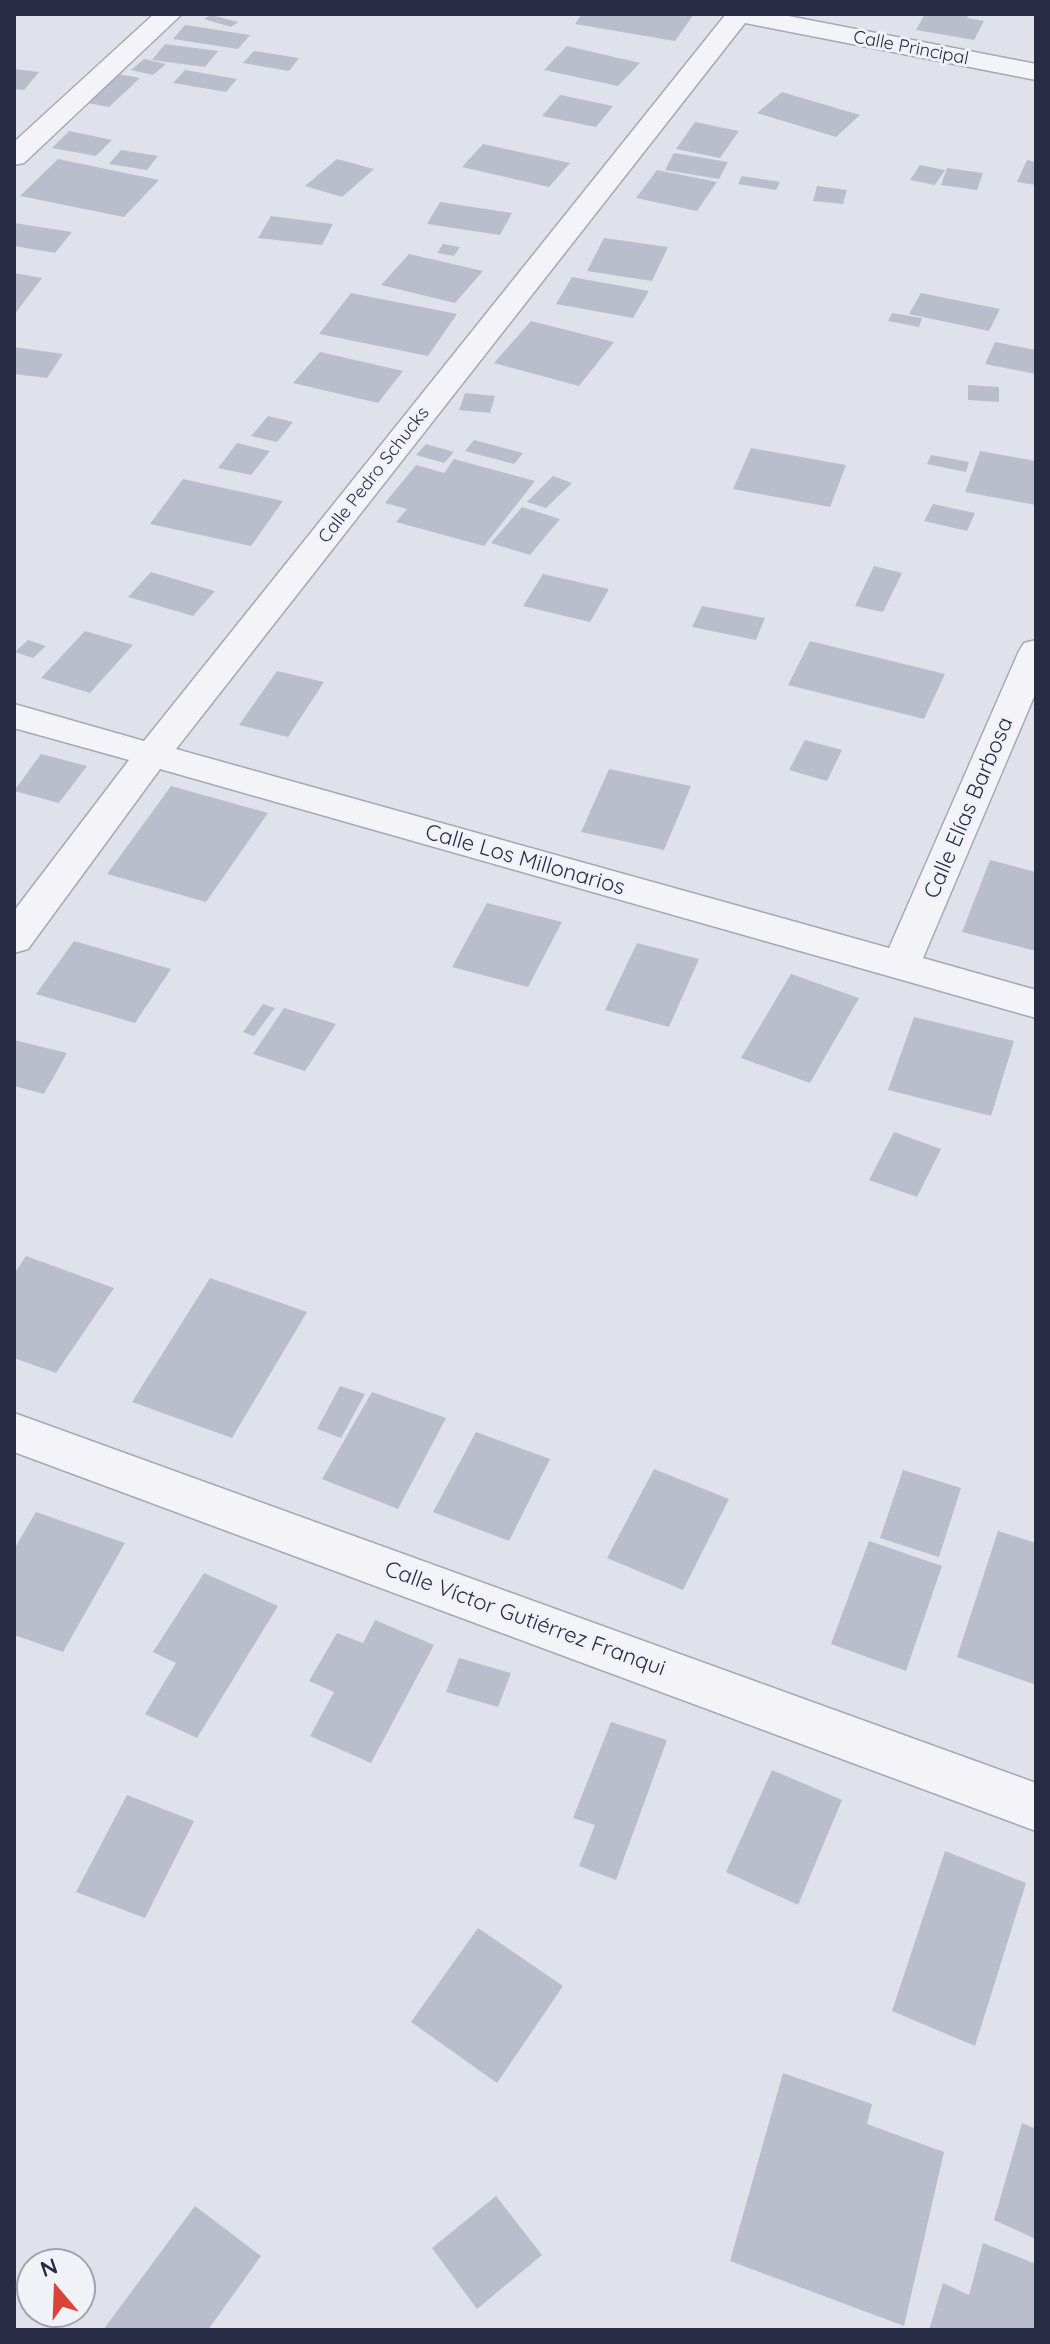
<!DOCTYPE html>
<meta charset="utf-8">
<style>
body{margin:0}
#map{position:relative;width:1050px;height:2344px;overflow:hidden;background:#e0e2eb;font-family:Quicksand,sans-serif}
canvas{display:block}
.frame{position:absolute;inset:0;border:16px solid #272c44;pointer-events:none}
.north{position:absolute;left:16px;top:2248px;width:80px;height:80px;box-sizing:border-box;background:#f0f2f8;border:2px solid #a0a3b0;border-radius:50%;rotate:341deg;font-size:22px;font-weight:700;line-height:32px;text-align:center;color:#272c44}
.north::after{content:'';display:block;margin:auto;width:28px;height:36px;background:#da433a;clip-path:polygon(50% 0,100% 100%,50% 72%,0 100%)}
</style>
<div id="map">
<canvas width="1050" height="2344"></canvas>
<div class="frame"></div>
<div class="north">N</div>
</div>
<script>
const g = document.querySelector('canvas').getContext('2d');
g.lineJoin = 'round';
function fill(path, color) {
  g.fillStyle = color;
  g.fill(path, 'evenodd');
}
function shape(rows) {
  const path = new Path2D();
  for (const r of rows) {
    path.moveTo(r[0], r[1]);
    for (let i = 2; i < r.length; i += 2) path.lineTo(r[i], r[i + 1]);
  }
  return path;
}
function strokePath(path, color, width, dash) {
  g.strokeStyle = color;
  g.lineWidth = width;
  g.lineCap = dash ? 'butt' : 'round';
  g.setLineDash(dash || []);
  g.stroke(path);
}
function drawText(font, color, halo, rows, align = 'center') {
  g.font = font + ' Quicksand,sans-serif';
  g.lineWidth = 6;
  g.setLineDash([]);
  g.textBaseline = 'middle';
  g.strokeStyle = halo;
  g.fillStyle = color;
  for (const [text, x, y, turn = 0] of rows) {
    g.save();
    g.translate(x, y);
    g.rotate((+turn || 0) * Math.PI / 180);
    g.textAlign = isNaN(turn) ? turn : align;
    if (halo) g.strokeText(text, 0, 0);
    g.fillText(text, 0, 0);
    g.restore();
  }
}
fill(shape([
 [582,14,694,14,675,41,575,24],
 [925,14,969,14,967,18,984,21,974,40,916,30],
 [211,15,238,22,231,27,204,19],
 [185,25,250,35,238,49,173,39],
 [165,44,218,51,205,67,152,60],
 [567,46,640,63,618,86,544,70],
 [254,51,299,58,289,71,243,63],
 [144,59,166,64,153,75,131,70],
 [14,69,39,72,24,90,14,89],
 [185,70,237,79,226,92,173,83],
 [113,73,140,78,109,107,82,102],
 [782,92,860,115,836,137,757,113],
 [560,95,613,106,596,127,542,116],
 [695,122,739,131,720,158,676,149],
 [69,131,112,140,96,156,52,148],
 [483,144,570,163,549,187,462,167],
 [121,150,158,156,147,170,109,164],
 [674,153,728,162,719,179,665,170],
 [58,159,159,180,124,217,20,196],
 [337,159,374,169,342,197,305,186],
 [1027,160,1036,162,1036,185,1017,182],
 [920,165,945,170,935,185,910,180],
 [947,168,983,173,977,190,941,185],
 [657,170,717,182,697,211,636,198],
 [742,176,780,182,776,190,738,184],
 [817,186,847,190,843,204,813,201],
 [440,202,512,213,500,235,427,224],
 [271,216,333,224,322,245,258,238],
 [14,223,72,232,55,253,14,246],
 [604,238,668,247,652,281,587,271],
 [443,244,460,247,454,256,437,253],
 [409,254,483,271,455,303,381,285],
 [14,273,42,278,14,315],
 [572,277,649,291,633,318,556,304],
 [351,293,457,314,428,356,319,334],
 [921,293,1000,309,989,331,909,314],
 [892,313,922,318,919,327,888,321],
 [531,321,614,342,579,386,494,363],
 [995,342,1036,350,1036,374,985,364],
 [14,347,63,354,47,378,14,374],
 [320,352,403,371,378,403,293,383],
 [968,385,999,387,999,402,968,400],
 [465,393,495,396,490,413,459,410],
 [268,416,293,422,277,442,251,436],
 [474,440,523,453,514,464,465,451],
 [237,443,270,451,251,475,218,468],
 [426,444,454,452,444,463,416,455],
 [751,448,846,465,830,507,733,489],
 [980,451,1036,461,1036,505,965,492],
 [931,455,969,462,966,472,927,464],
 [454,459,535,481,484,546,396,522,407,509,385,503,416,465,444,473],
 [553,476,572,483,546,508,527,502],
 [183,479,283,501,251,546,150,524],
 [933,504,975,513,967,531,924,521],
 [522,507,560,519,530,555,491,543],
 [874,566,902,573,883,612,855,606],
 [151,572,215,591,193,616,128,597],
 [543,574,609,589,590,622,523,606],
 [702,606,765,618,756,640,692,627],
 [85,631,133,645,90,693,41,678],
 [28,640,46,646,33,658,15,652],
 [810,641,945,674,924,719,788,685],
 [277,671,324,682,288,737,239,725],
 [805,740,842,750,827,781,789,770],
 [41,754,87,766,59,803,14,791],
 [609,769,691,786,664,850,581,832],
 [171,786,268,813,206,902,107,874],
 [990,860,1036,872,1036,951,962,932],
 [487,903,562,922,528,987,452,967],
 [74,941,171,969,135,1023,36,994],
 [637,943,699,959,669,1027,605,1010],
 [791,974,859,998,810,1083,741,1058],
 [263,1004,275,1008,254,1036,243,1032],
 [284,1008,336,1024,305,1071,253,1054],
 [914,1017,1014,1041,991,1116,888,1090],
 [14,1040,67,1053,44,1094,14,1086],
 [894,1132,941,1149,917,1197,869,1180],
 [26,1256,114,1288,56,1373,14,1358,14,1274],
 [210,1278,307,1312,232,1438,132,1402],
 [340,1386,365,1394,341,1438,317,1429],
 [372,1392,446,1418,398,1509,322,1479],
 [476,1432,550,1459,509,1541,433,1512],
 [654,1469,729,1499,683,1590,607,1558],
 [903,1470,961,1488,939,1557,880,1538],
 [36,1512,125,1543,63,1652,14,1635,14,1549],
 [998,1531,1036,1543,1036,1685,957,1657],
 [869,1541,942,1566,906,1671,831,1644],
 [204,1573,278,1606,197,1738,145,1714,176,1663,153,1652],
 [375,1620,434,1645,371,1763,310,1736,334,1692,309,1681,337,1633,363,1643],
 [459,1658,511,1673,498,1707,446,1692],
 [611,1722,667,1740,616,1880,579,1866,595,1825,573,1818],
 [772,1770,842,1800,798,1905,726,1872],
 [127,1795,194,1821,145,1918,76,1892],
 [945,1851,1026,1883,975,2046,892,2011],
 [478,1928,563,1986,497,2083,411,2022],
 [783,2073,872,2104,867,2124,944,2152,904,2326,730,2261],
 [1022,2123,1036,2129,1036,2239,994,2220],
 [496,2196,542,2255,477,2309,432,2248],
 [195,2206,261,2256,208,2330,103,2330],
 [983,2243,1036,2264,1036,2330,929,2330,943,2283,969,2295]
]), '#babdcb');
const street = shape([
 [154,14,182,14,24,163,14,165,14,142,154,14],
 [726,14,778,14,1036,64,1036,80,745,23,176,749,889,948,1019,651,1024,643,1036,640,1036,692,923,958,1036,990,1036,1018,160,769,28,949,14,953,14,911,129,760,14,728,14,704,144,741,726,14],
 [14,1413,1036,1783,1036,1831,14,1452,14,1413]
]);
strokePath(street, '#a5a8b6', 3);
fill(street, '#f4f4f8');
drawText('18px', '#272c44', '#f0f2f8', [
 ["Calle Principal",911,48,11],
 ["Calle Pedro Schucks",374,475,-52]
]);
drawText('22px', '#272c44', '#f0f2f8', [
 ["Calle Elías Barbosa",969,808,-67],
 ["Calle Los Millonarios",525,860,16],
 ["Calle Víctor Gutiérrez Franqui",525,1619,20]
]);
</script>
